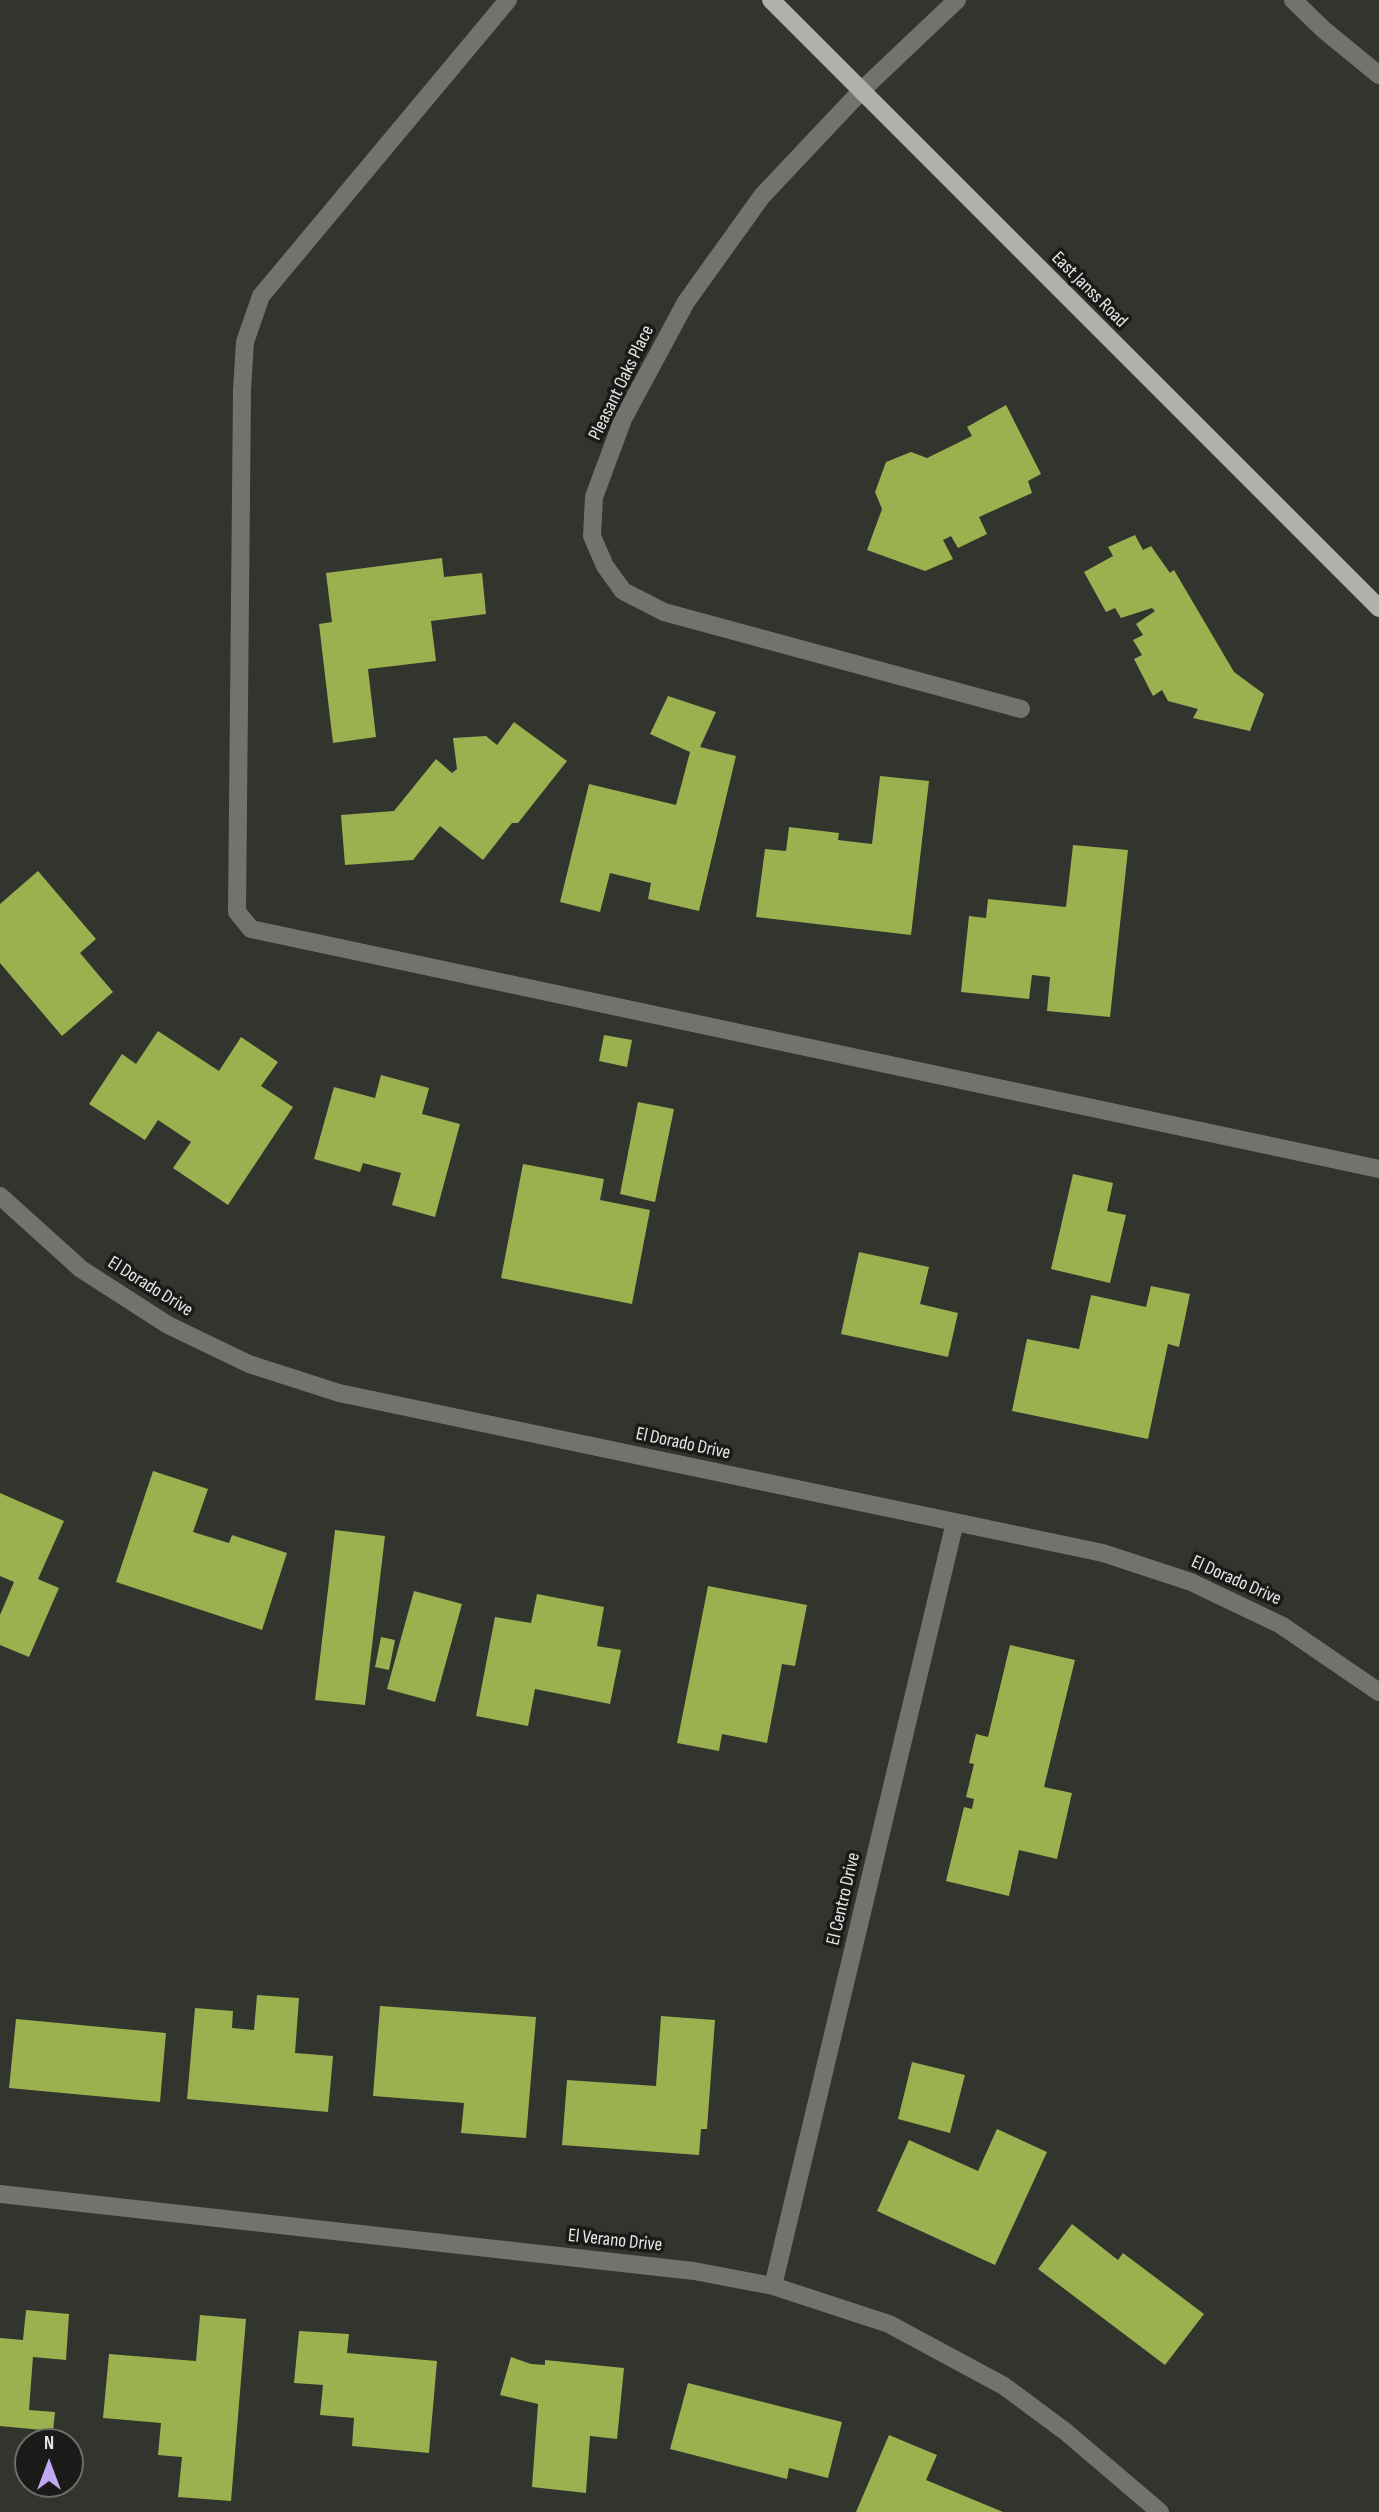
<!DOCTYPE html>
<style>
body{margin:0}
#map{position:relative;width:1379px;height:2512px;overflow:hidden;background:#32342e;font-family:"Sofia Sans Condensed",sans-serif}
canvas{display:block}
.north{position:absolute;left:14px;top:2428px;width:70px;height:70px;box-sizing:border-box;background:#1a1b18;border:2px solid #6c6d6a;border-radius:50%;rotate:0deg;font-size:19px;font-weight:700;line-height:28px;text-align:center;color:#e6e7e4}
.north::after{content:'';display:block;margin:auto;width:24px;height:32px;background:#c1a8f3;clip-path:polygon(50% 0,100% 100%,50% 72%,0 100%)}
</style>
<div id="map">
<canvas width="1379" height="2512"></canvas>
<div class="north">N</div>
</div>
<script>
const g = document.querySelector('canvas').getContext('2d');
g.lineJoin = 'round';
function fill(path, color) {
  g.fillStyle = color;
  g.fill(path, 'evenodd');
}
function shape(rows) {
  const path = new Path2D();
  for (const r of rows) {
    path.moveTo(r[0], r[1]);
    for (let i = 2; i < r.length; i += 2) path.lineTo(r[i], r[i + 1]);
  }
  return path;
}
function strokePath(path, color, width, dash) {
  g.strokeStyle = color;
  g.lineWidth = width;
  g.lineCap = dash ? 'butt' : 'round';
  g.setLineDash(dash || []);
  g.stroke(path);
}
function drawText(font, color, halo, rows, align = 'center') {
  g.font = font + ' "Sofia Sans Condensed",sans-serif';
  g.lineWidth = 7;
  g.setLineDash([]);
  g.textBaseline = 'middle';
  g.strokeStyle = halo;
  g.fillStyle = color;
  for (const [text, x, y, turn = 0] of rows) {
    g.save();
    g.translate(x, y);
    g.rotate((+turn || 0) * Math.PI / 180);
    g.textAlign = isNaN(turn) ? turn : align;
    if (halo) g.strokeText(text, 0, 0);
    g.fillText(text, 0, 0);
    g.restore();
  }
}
fill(shape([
 [1006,405,1041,474,1028,481,1032,493,979,517,987,534,958,548,951,536,943,540,953,559,925,571,867,550,882,509,875,492,886,462,911,452,927,458,972,436,967,427],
 [1135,535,1143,550,1151,546,1170,573,1174,570,1234,672,1264,694,1250,731,1193,718,1198,709,1168,701,1162,690,1153,696,1134,659,1142,655,1133,640,1143,635,1136,624,1155,611,1152,608,1121,618,1115,608,1106,612,1084,572,1113,556,1108,547],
 [442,558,444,577,482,573,486,614,431,621,436,661,368,669,376,737,333,743,319,624,332,622,326,573],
 [668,696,716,712,700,747,736,756,699,911,648,899,651,883,610,873,600,912,560,902,589,784,676,805,690,752,650,734],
 [514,722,567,761,518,823,512,823,483,860,440,826,413,860,345,865,341,815,394,811,436,759,452,773,457,769,453,738,486,736,497,745],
 [880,776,929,781,911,935,756,917,765,849,786,851,789,827,839,833,838,840,872,844],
 [1073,845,1128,850,1110,1017,1047,1011,1050,977,1032,975,1029,999,961,992,969,916,986,918,988,899,1066,907],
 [38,871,96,939,80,953,113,992,62,1036,0,963,0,904],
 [158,1031,219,1071,241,1037,278,1062,261,1086,293,1107,228,1205,173,1168,191,1142,158,1120,145,1140,89,1104,122,1054,136,1064],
 [604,1035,632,1040,627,1067,599,1061],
 [381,1075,429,1088,422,1114,460,1124,435,1217,392,1205,401,1173,363,1163,360,1172,314,1159,334,1087,375,1098],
 [638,1102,674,1109,655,1202,620,1194],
 [523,1164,604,1179,600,1200,650,1210,632,1304,501,1278],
 [1073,1174,1113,1183,1107,1211,1126,1215,1110,1283,1051,1269],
 [859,1252,929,1267,920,1304,958,1313,948,1357,841,1334],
 [1151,1286,1190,1294,1179,1347,1168,1344,1148,1439,1012,1411,1027,1339,1079,1349,1091,1295,1146,1307],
 [153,1471,208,1489,193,1532,229,1543,232,1535,287,1553,262,1630,116,1582],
 [0,1493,64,1521,38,1579,59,1588,29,1657,0,1645,0,1615,14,1582,0,1576],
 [335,1530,385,1536,365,1705,315,1700],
 [708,1586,807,1605,795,1666,782,1664,767,1743,722,1734,719,1751,677,1743],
 [414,1591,462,1604,435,1702,387,1689],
 [537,1594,604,1607,597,1646,621,1650,610,1704,535,1689,528,1726,476,1716,495,1617,531,1623],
 [381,1637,395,1640,389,1670,375,1667],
 [1010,1645,1075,1660,1044,1787,1072,1793,1057,1859,1019,1850,1009,1896,946,1881,964,1807,972,1809,974,1799,966,1797,974,1764,969,1763,976,1734,988,1737],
 [257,1995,299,1998,295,2053,333,2056,328,2112,187,2099,195,2008,233,2011,232,2028,254,2030],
 [380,2006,536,2017,526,2138,461,2133,464,2103,373,2096],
 [661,2016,715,2020,707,2129,701,2129,699,2155,562,2145,567,2080,656,2086],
 [16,2019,166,2033,160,2102,9,2088],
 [912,2062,965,2075,950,2133,898,2119],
 [997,2129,1047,2152,995,2265,877,2211,909,2140,978,2171],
 [1072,2224,1118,2260,1123,2253,1204,2314,1165,2365,1038,2269],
 [26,2310,69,2314,66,2360,33,2357,29,2410,55,2412,53,2431,0,2426,0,2338,23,2340],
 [200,2315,246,2319,231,2501,178,2497,182,2457,158,2455,161,2423,103,2418,109,2354,196,2361],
 [299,2331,349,2334,347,2353,437,2361,429,2453,352,2446,354,2418,320,2415,323,2385,294,2383],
 [511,2357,531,2364,545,2365,545,2360,624,2368,617,2439,590,2436,586,2493,532,2487,538,2404,500,2395],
 [688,2383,842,2422,828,2478,789,2468,787,2479,670,2449],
 [889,2435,937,2455,926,2480,1003,2512,856,2512]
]), '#9cb04f');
strokePath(shape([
 [508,0,261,296,245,342,242,390,237,912,251,929,1379,1169],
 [957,0,862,90,762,196,686,302,623,419,594,497,592,536,605,566,623,591,664,612,1021,709],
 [1293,0,1324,30,1379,75],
 [0,1196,81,1269,168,1325,249,1364,339,1393,1103,1553,1191,1582,1281,1625,1379,1692],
 [0,2194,694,2271,773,2286,889,2324,1004,2386,1066,2432,1160,2512],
 [773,2286,955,1522]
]), '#72726f', 18);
strokePath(shape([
 [771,0,1379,608]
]), '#b0b1ab', 18);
drawText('19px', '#e6e7e4', '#1a1b18', [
 ["East Janss Road",1089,290,45],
 ["Pleasant Oaks Place",622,383,-64],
 ["El Dorado Drive",150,1287,32],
 ["El Dorado Drive",683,1444,12],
 ["El Dorado Drive",1236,1581,24],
 ["El Centro Drive",844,1899,-77],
 ["El Verano Drive",615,2241,6]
]);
</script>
